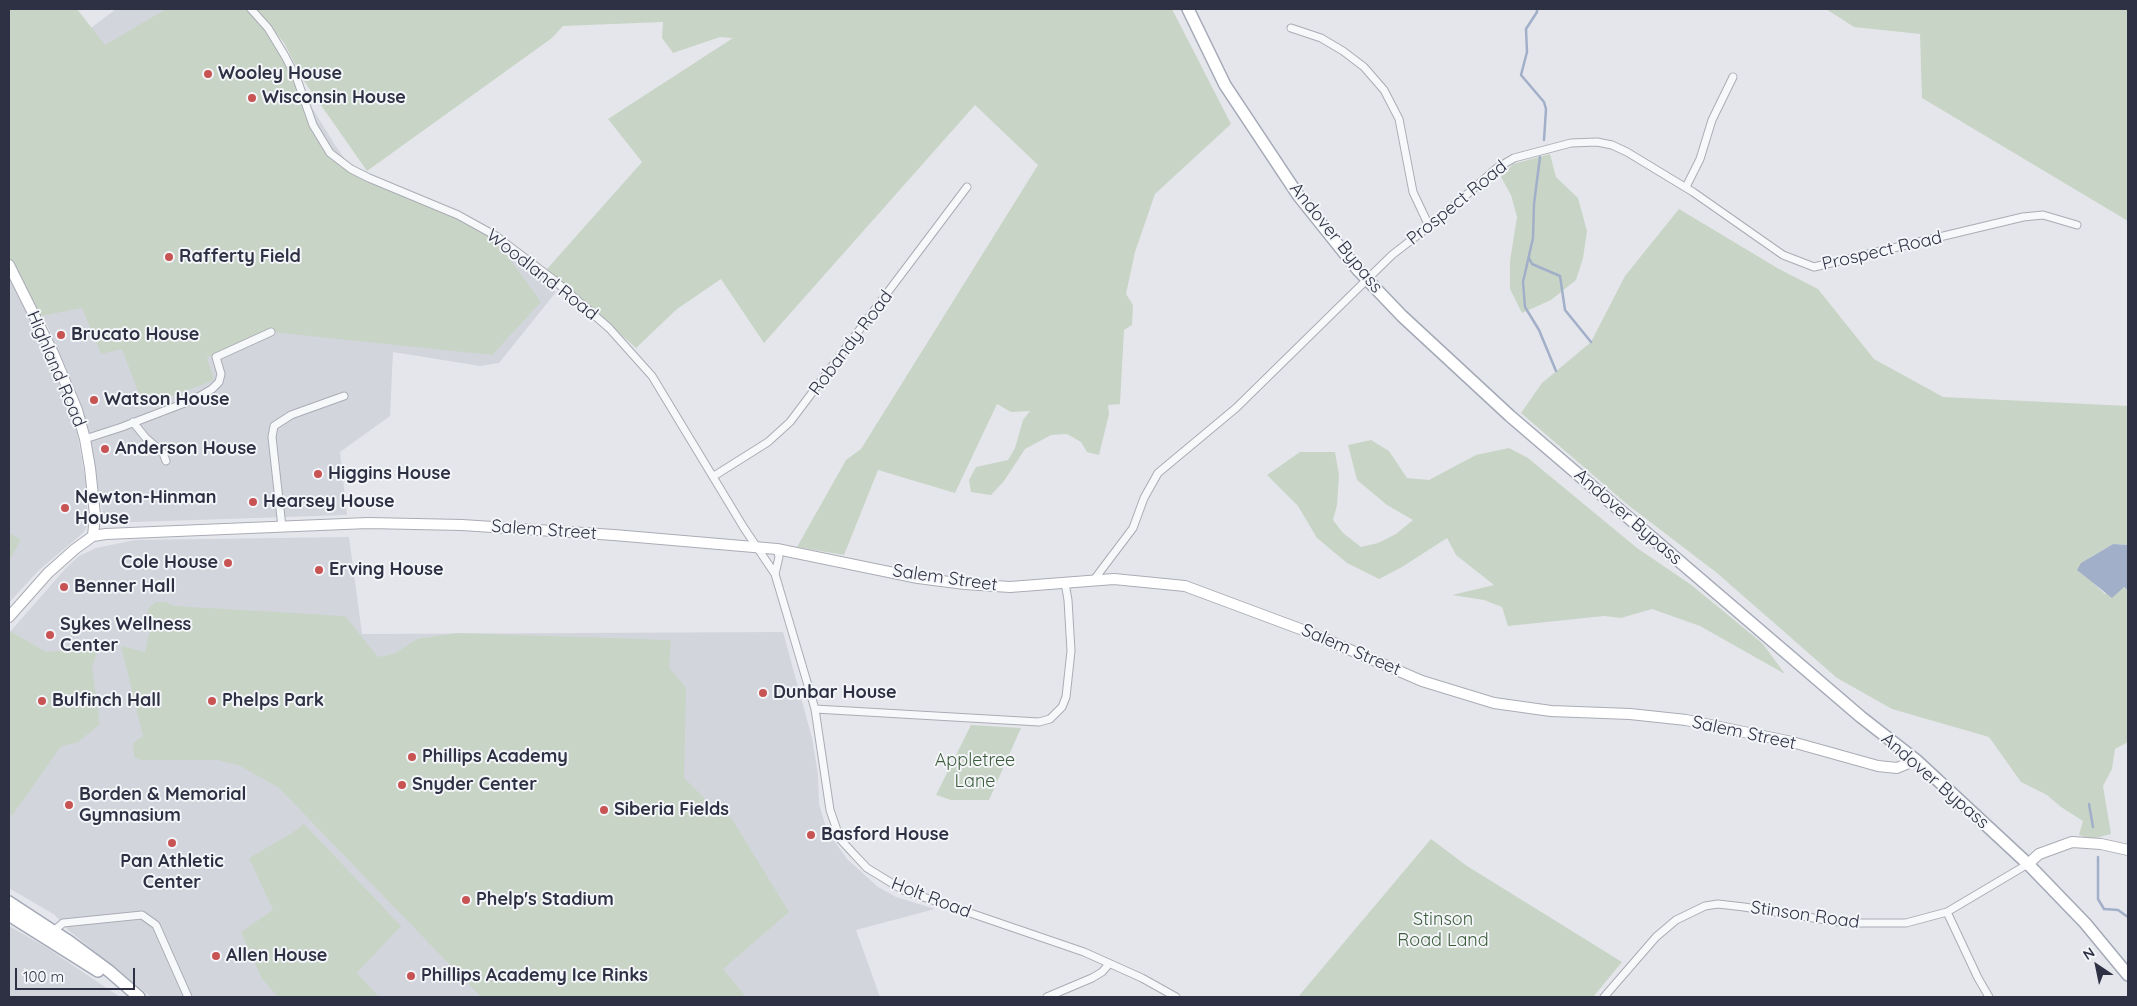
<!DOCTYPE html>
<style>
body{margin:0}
#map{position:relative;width:2137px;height:1006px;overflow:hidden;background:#e5e6eb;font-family:Quicksand,sans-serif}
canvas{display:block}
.frame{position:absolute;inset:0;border:10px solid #2d3143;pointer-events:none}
.north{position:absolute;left:2072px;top:941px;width:50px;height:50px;-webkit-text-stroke:4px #f4f5f9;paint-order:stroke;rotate:326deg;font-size:14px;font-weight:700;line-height:20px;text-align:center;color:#2d3143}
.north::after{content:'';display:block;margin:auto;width:18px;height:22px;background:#2d3143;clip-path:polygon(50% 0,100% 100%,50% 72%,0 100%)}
.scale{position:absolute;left:15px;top:968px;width:120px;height:22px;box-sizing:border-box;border:2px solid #2d3143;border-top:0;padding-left:6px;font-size:15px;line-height:18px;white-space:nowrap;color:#2d3143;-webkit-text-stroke:4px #f4f5f9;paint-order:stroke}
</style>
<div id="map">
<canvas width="2137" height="1006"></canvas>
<div class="frame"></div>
<div class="north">N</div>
<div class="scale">100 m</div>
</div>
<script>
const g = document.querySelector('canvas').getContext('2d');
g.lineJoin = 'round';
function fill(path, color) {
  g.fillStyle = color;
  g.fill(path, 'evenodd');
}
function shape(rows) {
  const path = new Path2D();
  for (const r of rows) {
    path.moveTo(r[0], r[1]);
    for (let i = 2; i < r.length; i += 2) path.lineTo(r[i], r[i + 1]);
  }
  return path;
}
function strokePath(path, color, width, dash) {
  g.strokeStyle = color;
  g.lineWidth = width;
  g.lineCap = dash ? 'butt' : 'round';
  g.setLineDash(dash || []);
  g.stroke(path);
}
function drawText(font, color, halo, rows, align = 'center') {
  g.font = font + ' Quicksand,sans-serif';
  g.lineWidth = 4;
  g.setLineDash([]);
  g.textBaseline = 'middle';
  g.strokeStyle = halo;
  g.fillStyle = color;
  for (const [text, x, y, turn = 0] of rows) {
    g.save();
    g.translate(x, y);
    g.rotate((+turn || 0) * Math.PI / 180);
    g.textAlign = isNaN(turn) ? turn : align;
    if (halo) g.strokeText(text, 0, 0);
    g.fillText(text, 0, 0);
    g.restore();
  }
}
fill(shape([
 [116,9,243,9,271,41,335,145,358,178,518,259,556,292,499,363,480,366,393,352,390,416,340,452,347,515,104,523,93,455,82,407,48,327,32,298,9,27,79,37],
 [9,278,59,375,75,420,86,483,88,525,83,533,39,570,9,603],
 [349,537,362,634,783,632,812,738,818,775,819,804,825,824,835,842,847,859,878,887,896,897,935,909,856,930,880,997,151,997,68,930,55,915,9,888,9,633,66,568,79,556,96,548,135,540],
 [9,926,44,946,120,997,9,997]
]), '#d3d5dd');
fill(shape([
 [9,9,77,9,105,45,166,9,251,9,280,48,313,125,330,153,351,169,472,223,498,243,541,302,492,355,271,332,230,351,207,357,214,380,144,407,122,349,101,354,82,308,36,317,9,265],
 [257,9,1172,9,1231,124,1155,194,1135,252,1126,294,1133,305,1132,325,1124,330,1120,404,1108,405,1109,414,1099,455,1087,452,1081,442,1067,434,1051,435,1025,449,1004,481,991,495,971,492,969,480,976,467,1008,460,1015,448,1023,420,1030,411,1011,412,997,404,955,493,878,470,844,555,797,547,846,460,861,449,1038,165,975,105,764,343,721,279,677,309,636,348,547,269,642,162,608,119,733,38,720,37,673,53,662,38,663,22,563,26,552,38,367,171,304,81,284,43],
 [1826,9,2128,9,2128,221,1922,98,1920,34,1854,27],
 [1550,154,1556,177,1578,198,1587,231,1583,258,1576,280,1551,300,1522,313,1510,289,1510,261,1517,217,1511,195,1501,177,1513,164],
 [1679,209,1779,269,1818,289,1874,359,1943,397,2128,406,2128,545,2113,544,2089,558,2093,583,2105,594,2124,587,2128,590,2128,742,2115,749,2112,769,2103,786,2111,834,2091,839,2079,835,2083,821,2061,807,2047,795,2021,782,1989,737,1892,709,1837,678,1717,573,1628,505,1521,413,1542,383,1591,342,1625,276],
 [1371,440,1389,451,1407,478,1429,480,1476,455,1509,448,1528,458,1637,548,1690,584,1722,610,1763,644,1785,674,1700,626,1652,609,1621,618,1604,616,1508,626,1502,607,1484,600,1452,595,1494,585,1456,555,1447,538,1402,567,1379,579,1347,563,1317,538,1298,506,1267,475,1300,452,1335,452,1339,475,1337,505,1333,520,1343,533,1361,547,1378,543,1396,534,1413,520,1387,505,1357,480,1348,445],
 [9,533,21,540,10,559,9,558],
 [155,602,166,602,174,606,345,616,378,657,394,654,417,639,457,633,671,640,669,667,686,688,684,778,707,801,732,819,789,912,723,969,746,997,481,997,278,787,238,765,217,760,141,760,134,757,133,743,143,736,121,646,145,652,150,629,147,620,148,609],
 [10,631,46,652,99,648,92,667,100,724,77,743,61,746,12,816,9,813],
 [971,725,1021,728,989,800,951,800,936,795],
 [304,824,401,926,357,973,379,997,278,997,262,979,241,932,273,910,249,858,292,833],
 [1431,839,1467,866,1622,962,1593,997,1298,997]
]), '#c8d5c6');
fill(shape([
 [2113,544,2128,545,2128,590,2124,587,2112,598,2077,570,2081,563]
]), '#a2afc9');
strokePath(shape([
 [1537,9,1537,12,1526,29,1527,52,1521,75,1544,102,1546,109,1544,140],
 [1540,157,1534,204,1533,238,1523,282,1525,307,1539,330,1556,371],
 [1529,258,1532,264,1560,276,1565,310,1591,342],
 [2089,804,2093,827],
 [2098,857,2098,899,2104,909,2118,910,2128,917]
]), '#a2afc9', 2.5);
const street = shape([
 [251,9,268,28,285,56,297,79,313,125,330,153,351,169,369,178,458,215,496,236,554,280,609,328,652,376,744,528,775,574],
 [1291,28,1321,38,1343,51,1364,67,1384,90,1399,119,1413,192,1429,226],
 [1686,187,1700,159,1712,120,1733,77],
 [133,422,145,437,163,453,166,461],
 [85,439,122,427,195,399,212,389,219,382,221,374,216,357,271,332],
 [714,476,768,442,790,422,967,187],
 [282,527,272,437,274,426,291,415,344,396],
 [777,549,779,557,775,574,815,709,830,810,840,839,852,852,867,868,903,890,1084,952,1142,978,1176,997],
 [1093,581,1133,528,1144,498,1158,473,1236,408,1392,255,1441,217,1497,168,1514,158,1571,143,1597,142,1612,145,1627,152,1693,192,1783,255,1814,267,2023,217,2043,215,2077,225],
 [815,709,1039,722,1050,719,1062,707,1066,697,1071,651,1068,600,1065,583],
 [1947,912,1978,978,1989,997],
 [50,934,63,923,142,915,156,925,188,997],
 [1047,997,1092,978,1102,972,1109,964],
 [1604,997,1656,937,1676,920,1705,906,1718,904,1744,907,1845,923,1906,923,1947,912,2028,864]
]);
const secondary = shape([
 [9,265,53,353,77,410,85,439,90,468,95,515,93,536],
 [9,617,48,573,75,549,93,536,106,534,368,523,462,525,614,535,777,549,918,578,965,584,1010,587,1114,579,1185,586,1311,633,1422,681,1494,703,1551,711,1630,714,1686,720,1792,742,1878,766,1897,768,1916,760],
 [2028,864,2039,854,2072,842,2101,844,2128,850]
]);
const primary = shape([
 [1188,9,1225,85,1298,195,1358,270,1402,316,1510,416,1861,717,1916,760,2028,864,2085,923,2128,975],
 [9,902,67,940,109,971,139,997],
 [9,915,98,971]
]);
strokePath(street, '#aaacb5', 9);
strokePath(secondary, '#aaacb5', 12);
strokePath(primary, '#a4a9b7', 14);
strokePath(street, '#f7f8fa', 7);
strokePath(secondary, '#fff', 10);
strokePath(primary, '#fff', 11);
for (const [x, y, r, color] of [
 [208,74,5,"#c75353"],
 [252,98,5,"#c75353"],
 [169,257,5,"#c75353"],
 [61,335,5,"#c75353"],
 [94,400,5,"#c75353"],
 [105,449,5,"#c75353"],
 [318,474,5,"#c75353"],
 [253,502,5,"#c75353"],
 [65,508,5,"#c75353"],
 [228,563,5,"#c75353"],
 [319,570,5,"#c75353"],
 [64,587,5,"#c75353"],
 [50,635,5,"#c75353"],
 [763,693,5,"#c75353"],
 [42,701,5,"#c75353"],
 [212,701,5,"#c75353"],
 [412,757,5,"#c75353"],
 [402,785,5,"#c75353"],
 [69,805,5,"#c75353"],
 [604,810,5,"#c75353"],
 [811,835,5,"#c75353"],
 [172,843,5,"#c75353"],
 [466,900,5,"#c75353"],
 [216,956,5,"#c75353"],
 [411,976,5,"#c75353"]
]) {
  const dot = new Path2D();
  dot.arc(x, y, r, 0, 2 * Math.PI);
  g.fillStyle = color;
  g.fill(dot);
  strokePath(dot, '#f4f5f9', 2);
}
drawText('bold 18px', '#2d3143', '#f4f5f9', [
 ["Wooley House",218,74],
 ["Wisconsin House",262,98],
 ["Rafferty Field",179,257],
 ["Brucato House",71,335],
 ["Watson House",104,400],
 ["Anderson House",115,449],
 ["Higgins House",328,474],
 ["Newton-Hinman",75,498],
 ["House",75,519],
 ["Hearsey House",263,502],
 ["Cole House",218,563,"right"],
 ["Erving House",329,570],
 ["Benner Hall",74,587],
 ["Sykes Wellness",60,625],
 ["Center",60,646],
 ["Dunbar House",773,693],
 ["Bulfinch Hall",52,701],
 ["Phelps Park",222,701],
 ["Phillips Academy",422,757],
 ["Snyder Center",412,785],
 ["Borden & Memorial",79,795],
 ["Gymnasium",79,816],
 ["Siberia Fields",614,810],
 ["Basford House",821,835],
 ["Pan Athletic",172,862,"center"],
 ["Center",172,883,"center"],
 ["Phelp's Stadium",476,900],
 ["Allen House",226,956],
 ["Phillips Academy Ice Rinks",421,976]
], 'left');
drawText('18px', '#2d3143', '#f4f5f9', [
 ["Prospect Road",1457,203,-39],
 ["Andover Bypass",1336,238,51],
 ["Prospect Road",1882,251,-13],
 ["Woodland Road",542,275,38],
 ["Robandy Road",851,343,-53],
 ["Highland Road",56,369,67],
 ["Andover Bypass",1628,517,41],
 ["Salem Street",544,530,4],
 ["Salem Street",945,578,8],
 ["Salem Street",1351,650,23],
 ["Salem Street",1744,733,12],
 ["Andover Bypass",1935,781,41],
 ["Holt Road",931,898,21],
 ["Stinson Road",1805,915,8]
]);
drawText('18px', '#3c5e3b', '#f4f5f9', [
 ["Appletree",975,761],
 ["Lane",975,782],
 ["Stinson",1443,920],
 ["Road Land",1443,941]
]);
</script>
